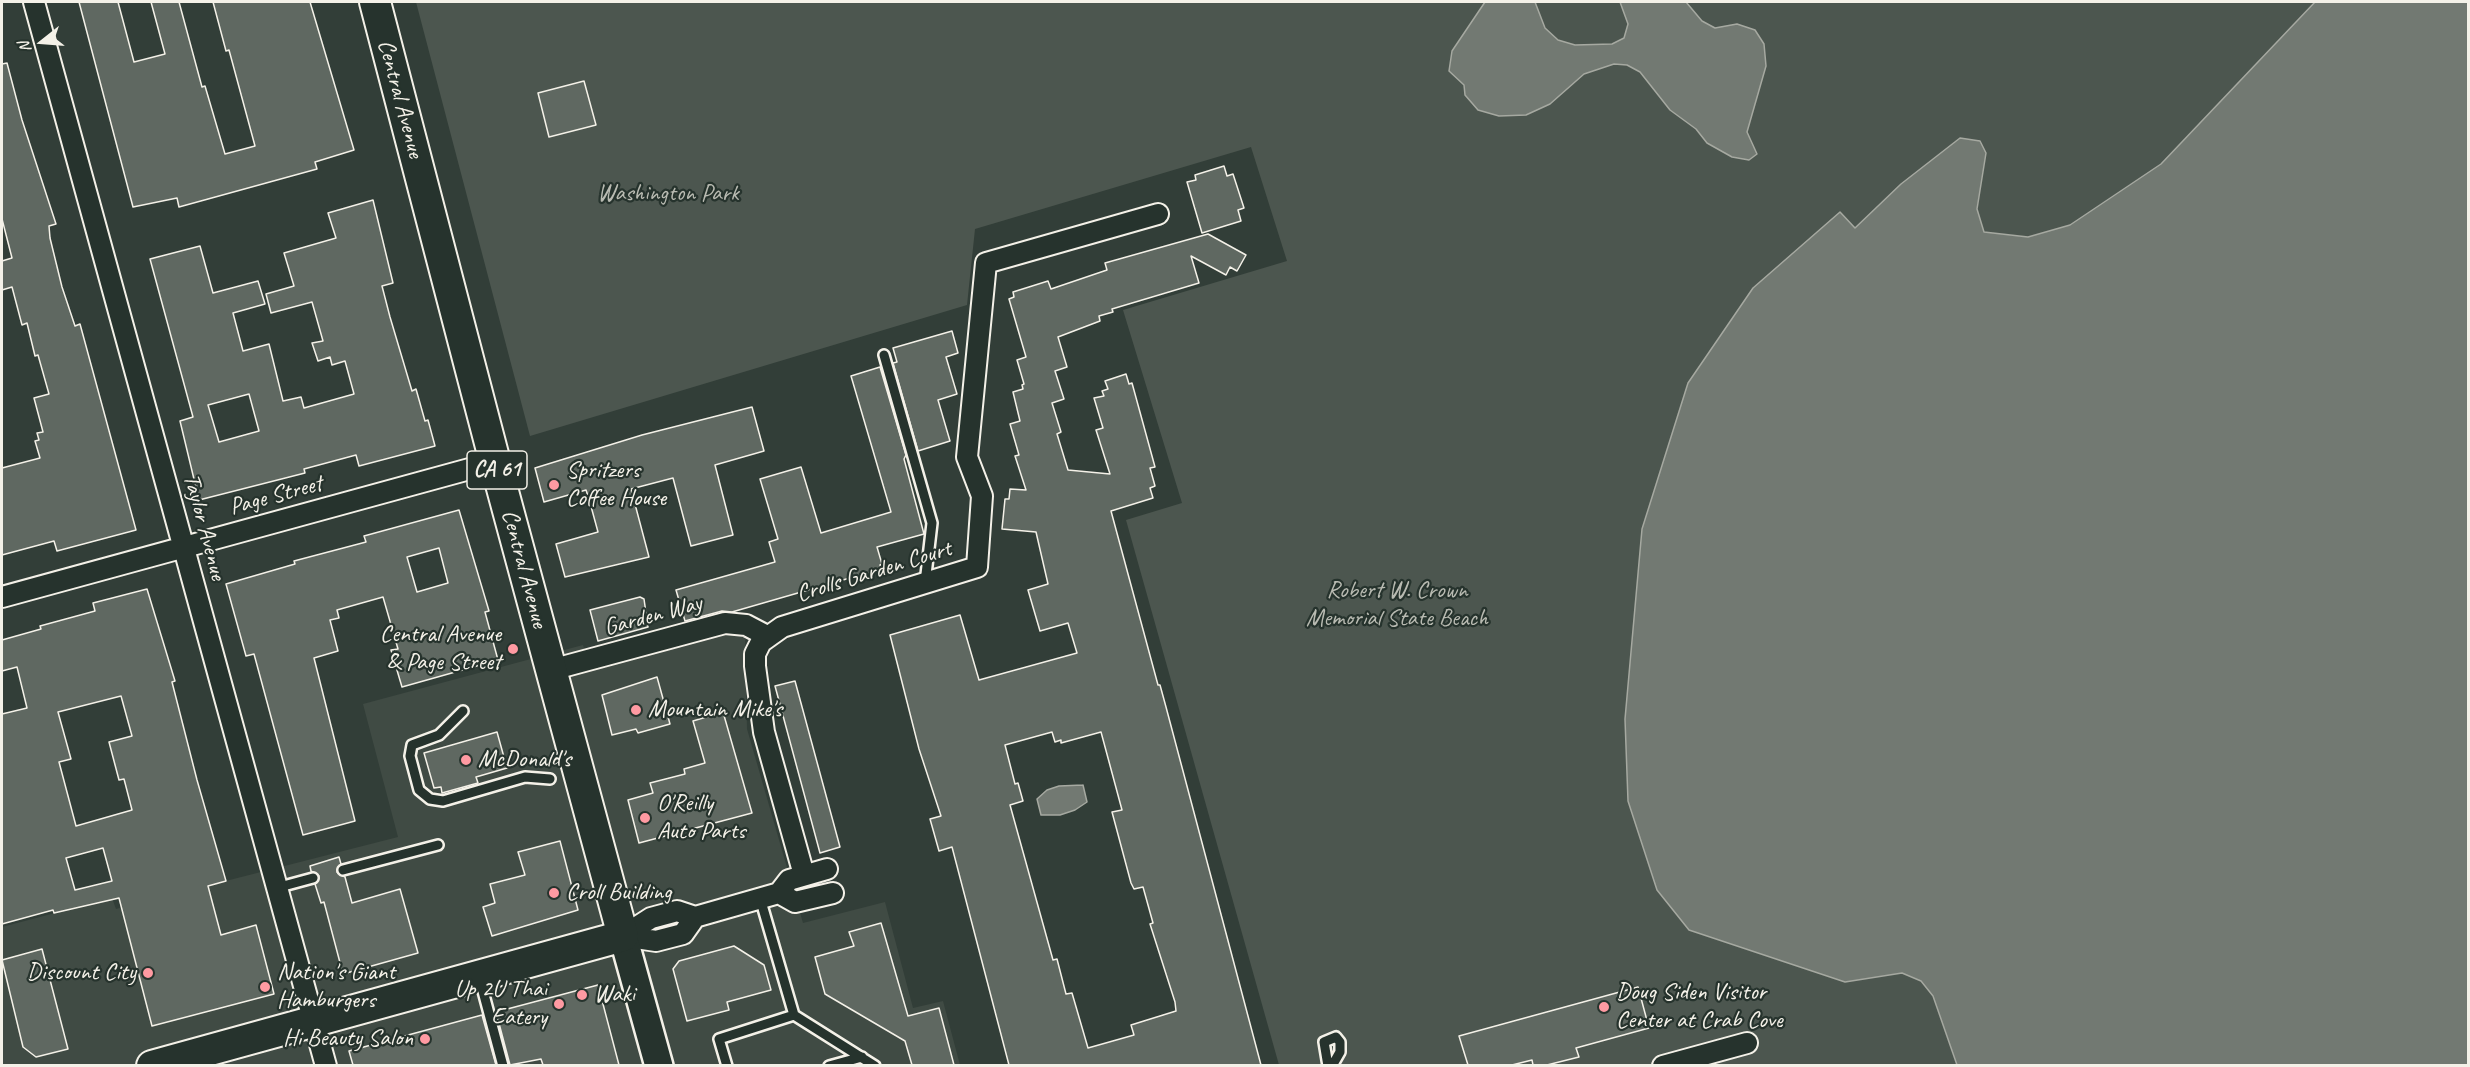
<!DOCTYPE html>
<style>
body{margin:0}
#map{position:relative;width:2470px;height:1067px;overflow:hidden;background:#323e38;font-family:Caveat,sans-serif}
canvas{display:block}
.frame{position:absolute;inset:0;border:3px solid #f4f1e8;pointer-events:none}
.north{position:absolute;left:12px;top:12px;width:60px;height:60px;-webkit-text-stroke:4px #26332d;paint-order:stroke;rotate:253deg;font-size:16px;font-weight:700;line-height:24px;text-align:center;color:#f4f1e8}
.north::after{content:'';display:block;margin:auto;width:21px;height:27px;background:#f4f1e8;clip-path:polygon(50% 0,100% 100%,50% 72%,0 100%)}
</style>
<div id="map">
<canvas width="2470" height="1067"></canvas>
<div class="frame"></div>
<div class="north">N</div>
</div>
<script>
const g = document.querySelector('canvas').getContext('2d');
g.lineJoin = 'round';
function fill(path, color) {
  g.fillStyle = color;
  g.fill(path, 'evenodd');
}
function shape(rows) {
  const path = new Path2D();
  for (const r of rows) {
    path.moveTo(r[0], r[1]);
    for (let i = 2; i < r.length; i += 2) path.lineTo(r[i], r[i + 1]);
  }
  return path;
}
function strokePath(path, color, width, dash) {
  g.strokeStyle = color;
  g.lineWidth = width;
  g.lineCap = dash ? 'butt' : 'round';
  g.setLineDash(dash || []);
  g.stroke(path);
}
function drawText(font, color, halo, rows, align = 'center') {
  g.font = font + ' Caveat,sans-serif';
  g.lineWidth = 4.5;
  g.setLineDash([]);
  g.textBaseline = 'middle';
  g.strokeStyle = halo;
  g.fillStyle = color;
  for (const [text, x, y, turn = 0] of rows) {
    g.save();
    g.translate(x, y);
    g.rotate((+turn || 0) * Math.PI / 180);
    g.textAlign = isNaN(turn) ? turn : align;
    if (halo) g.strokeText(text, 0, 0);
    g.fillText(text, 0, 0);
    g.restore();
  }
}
fill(shape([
 [733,631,745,633,747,729,803,923,885,902,913,1008,943,1001,960,1065,2,1066,2,927,112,898,116,909,398,837,363,704,583,645,591,671]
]), '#404b44');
fill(shape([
 [416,2,2315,2,2161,164,2070,225,2028,237,1984,232,1977,209,1986,153,1901,184,1855,229,1840,213,1753,288,1688,383,1642,529,1845,982,1902,973,1921,981,1933,996,1957,1066,1279,1065,1126,520,1182,503,1123,310,1287,261,1251,147,975,229,967,305,530,436]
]), '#4c564f');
const water = shape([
 [1485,2,1535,2,1545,28,1558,40,1575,45,1612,44,1624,38,1628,24,1620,2,1686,2,1702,21,1715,28,1737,24,1755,30,1764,44,1766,66,1747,132,1757,154,1749,160,1732,157,1707,143,1696,129,1670,110,1640,72,1627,65,1614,64,1584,74,1550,104,1526,115,1499,116,1478,110,1465,95,1464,85,1449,71,1452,51,1485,2],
 [2315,2,2468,2,2468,1065,1957,1065,1933,996,1921,981,1902,973,1845,982,1689,930,1657,890,1628,801,1625,719,1642,529,1688,383,1753,288,1840,212,1855,228,1901,184,1960,138,1980,141,1986,153,1977,209,1984,232,2028,237,2070,225,2161,164,2315,2],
 [1083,785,1087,802,1075,810,1060,815,1041,815,1037,799,1047,790,1059,786,1083,785]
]);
fill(water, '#727972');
strokePath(water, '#a6a9a1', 1.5);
const building = shape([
 [79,2,118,2,134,62,165,54,151,2,179,2,202,87,205,86,225,154,255,146,229,50,226,51,213,2,310,2,354,150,315,162,317,169,179,207,177,198,133,207,79,2],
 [7,63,22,120,56,224,49,226,50,238,62,287,75,326,80,324,136,530,57,551,54,541,2,555,2,468,40,458,35,441,39,440,37,433,43,432,34,398,49,394,38,355,35,356,27,323,22,325,12,287,2,290,2,261,12,258,2,219,2,64,7,63],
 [584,81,596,125,549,137,538,93,584,81],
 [1224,166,1227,176,1233,174,1244,208,1238,210,1241,221,1202,233,1187,182,1196,180,1195,175,1224,166],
 [373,200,393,283,382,286,390,317,412,391,416,389,425,421,428,420,435,446,359,466,356,455,304,469,305,473,199,500,180,421,193,417,150,259,200,246,213,293,258,281,265,304,233,313,243,351,269,344,283,401,301,397,304,408,354,394,345,361,332,365,330,357,318,361,312,343,323,341,312,302,271,313,266,294,294,286,284,253,336,238,328,213,373,200],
 [249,394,259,431,219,442,208,405,249,394],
 [1208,234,1246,255,1237,271,1230,267,1226,275,1191,256,1199,283,1112,309,1113,312,1099,316,1100,321,1058,337,1067,367,1055,371,1064,399,1052,403,1061,432,1057,434,1068,470,1110,474,1096,430,1103,428,1094,398,1104,396,1102,391,1108,389,1105,381,1126,374,1129,384,1132,383,1155,467,1150,468,1155,486,1150,488,1153,498,1111,511,1158,685,1160,685,1166,707,1261,1065,1009,1065,952,847,939,851,930,819,941,816,919,749,890,635,960,615,979,680,1077,653,1068,623,1040,631,1028,590,1048,584,1036,532,1002,529,1005,499,1009,499,1010,489,1026,490,1015,456,1019,455,1010,424,1020,421,1013,392,1023,389,1022,385,1024,384,1017,360,1026,357,1009,299,1014,297,1013,292,1048,281,1051,289,1107,270,1105,263,1208,234],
 [1052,732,1055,742,1061,740,1061,743,1101,732,1122,810,1112,812,1131,883,1134,889,1143,887,1153,923,1150,924,1175,1002,1176,1011,1131,1025,1134,1035,1088,1048,1072,993,1066,994,1057,959,1053,960,1010,805,1023,801,1018,783,1015,784,1005,745,1052,732],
 [952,331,958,353,946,357,957,394,938,400,950,441,918,451,893,363,897,362,893,348,952,331],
 [880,367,906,455,904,459,924,534,877,547,882,564,880,565,881,569,732,612,722,611,685,621,676,590,775,562,769,542,778,539,760,479,801,467,821,533,891,512,851,376,880,367],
 [752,407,764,451,715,465,733,535,691,546,673,478,631,489,649,557,565,577,556,544,598,532,589,499,586,490,544,502,535,468,642,435,752,407],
 [459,510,489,611,485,612,498,660,402,687,391,650,398,649,383,597,337,610,339,618,330,620,338,651,314,658,355,821,303,835,254,654,246,656,226,584,295,564,294,561,366,542,364,536,459,510],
 [439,548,448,583,417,592,407,557,439,548],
 [147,589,175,681,172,682,197,780,226,881,208,886,221,935,256,925,274,994,152,1026,119,898,54,913,53,910,2,924,2,714,27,708,17,667,2,671,2,640,41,629,40,626,95,611,93,603,147,589],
 [121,696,132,736,109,742,119,780,124,779,132,810,76,826,59,762,71,759,58,712,121,696],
 [103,848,112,881,75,890,66,858,103,848],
 [640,597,644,599,648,627,598,641,590,610,640,597],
 [657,677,670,724,638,733,636,729,612,735,602,695,657,677],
 [795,681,840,847,820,853,775,686,795,681],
 [723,712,752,813,639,843,628,800,653,793,650,783,685,774,684,769,705,763,693,721,723,712],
 [497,732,507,768,476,777,478,783,442,793,441,787,434,788,424,753,497,732],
 [560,841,578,910,492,936,483,907,495,903,490,884,525,875,518,852,560,841],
 [339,857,341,864,337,872,345,877,352,903,400,889,418,953,343,974,324,902,321,903,315,884,319,876,311,871,310,866,339,857],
 [881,923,908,1016,939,1008,954,1065,912,1065,905,1041,825,994,815,957,854,946,849,932,881,923],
 [734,946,764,965,771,990,727,1002,729,1010,687,1021,673,969,679,961,734,946],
 [42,949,68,1049,36,1057,23,1047,2,960,42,949],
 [598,985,619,1065,543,1065,541,1059,510,1065,496,1012,598,985],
 [1638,987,1649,1028,1576,1048,1579,1057,1547,1065,1533,1065,1532,1060,1512,1065,1468,1065,1459,1036,1638,987],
 [482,1015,496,1065,353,1065,349,1051,482,1015]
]);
fill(building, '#5f6861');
strokePath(building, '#f4f1e8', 1.5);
const lane = shape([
 [884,355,932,523,925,583],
 [463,711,439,735,412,745,410,756,419,790,430,799,443,801,525,777,550,779],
 [343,870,438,845],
 [276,888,313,878],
 [760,898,794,1015,875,1066],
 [480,980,503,1066],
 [727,1066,719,1039,794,1015],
 [829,1066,862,1057],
 [1328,1066,1324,1042,1336,1037,1340,1042,1340,1052,1332,1066]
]);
const street = shape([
 [34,2,326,1066],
 [2,597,495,462],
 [551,670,725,623,746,625,767,636],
 [804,875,764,732,755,666,755,654,761,642,782,627,977,567,982,496,967,457,986,263,1158,214],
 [779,893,795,902,833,893],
 [623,936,651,918,677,911,695,917,779,893,789,880,827,869],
 [623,936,656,941,683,934,695,917],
 [1663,1066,1747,1043]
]);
const secondary = shape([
 [623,936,659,1066]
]);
const primary = shape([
 [152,1066,623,936,495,462,375,2]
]);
strokePath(lane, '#f4f1e8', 14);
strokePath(street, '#f4f1e8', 24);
strokePath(secondary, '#f4f1e8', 32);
strokePath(primary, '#f4f1e8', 34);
strokePath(lane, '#26332d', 9);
strokePath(street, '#26332d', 20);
strokePath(secondary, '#26332d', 27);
strokePath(primary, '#26332d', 30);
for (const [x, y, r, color] of [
 [554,485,6,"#ff9aa2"],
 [513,649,6,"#ff9aa2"],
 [636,710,6,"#ff9aa2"],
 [466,760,6,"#ff9aa2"],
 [645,818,6,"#ff9aa2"],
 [554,893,6,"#ff9aa2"],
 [148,973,6,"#ff9aa2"],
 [265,987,6,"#ff9aa2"],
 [582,995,6,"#ff9aa2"],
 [559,1004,6,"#ff9aa2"],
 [1604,1007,6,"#ff9aa2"],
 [425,1039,6,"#ff9aa2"]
]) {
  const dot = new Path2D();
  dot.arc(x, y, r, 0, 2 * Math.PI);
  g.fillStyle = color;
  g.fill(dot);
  strokePath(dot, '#26332d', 2);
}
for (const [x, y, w] of [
 [497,470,60]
]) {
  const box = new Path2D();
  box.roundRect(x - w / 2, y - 19, w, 38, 4.5);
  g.fillStyle = '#26332d';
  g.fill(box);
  strokePath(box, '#f4f1e8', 1.5);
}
drawText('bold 22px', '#f4f1e8', null, [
 ["CA 61",497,470]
]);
drawText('24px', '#f4f1e8', '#26332d', [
 ["Central Avenue",400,99,75],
 ["Page Street",276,496,-15],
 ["Taylor Avenue",204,527,75],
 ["Central Avenue",524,569,75],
 ["Crolls Garden Court",874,572,-17],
 ["Garden Way",653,616,-15]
]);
drawText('24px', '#b9bbb2', '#26332d', [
 ["Washington Park",668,194],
 ["Robert W. Crown",1397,591],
 ["Memorial State Beach",1397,619]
]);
drawText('24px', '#f4f1e8', '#26332d', [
 ["Spritzers",566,471],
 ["Coffee House",566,499],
 ["Central Avenue",501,635,"right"],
 ["& Page Street",501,663,"right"],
 ["Mountain Mike's",648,710],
 ["McDonald's",478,760],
 ["O'Reilly",657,804],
 ["Auto Parts",657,832],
 ["Croll Building",566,893],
 ["Discount City",136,973,"right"],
 ["Nation's Giant",277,973],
 ["Hamburgers",277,1001],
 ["Up 2U Thai",547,990,"right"],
 ["Eatery",547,1018,"right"],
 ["Doug Siden Visitor",1616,993],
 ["Center at Crab Cove",1616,1021],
 ["Waki",594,995],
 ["Hi Beauty Salon",413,1039,"right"]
], 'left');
</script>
